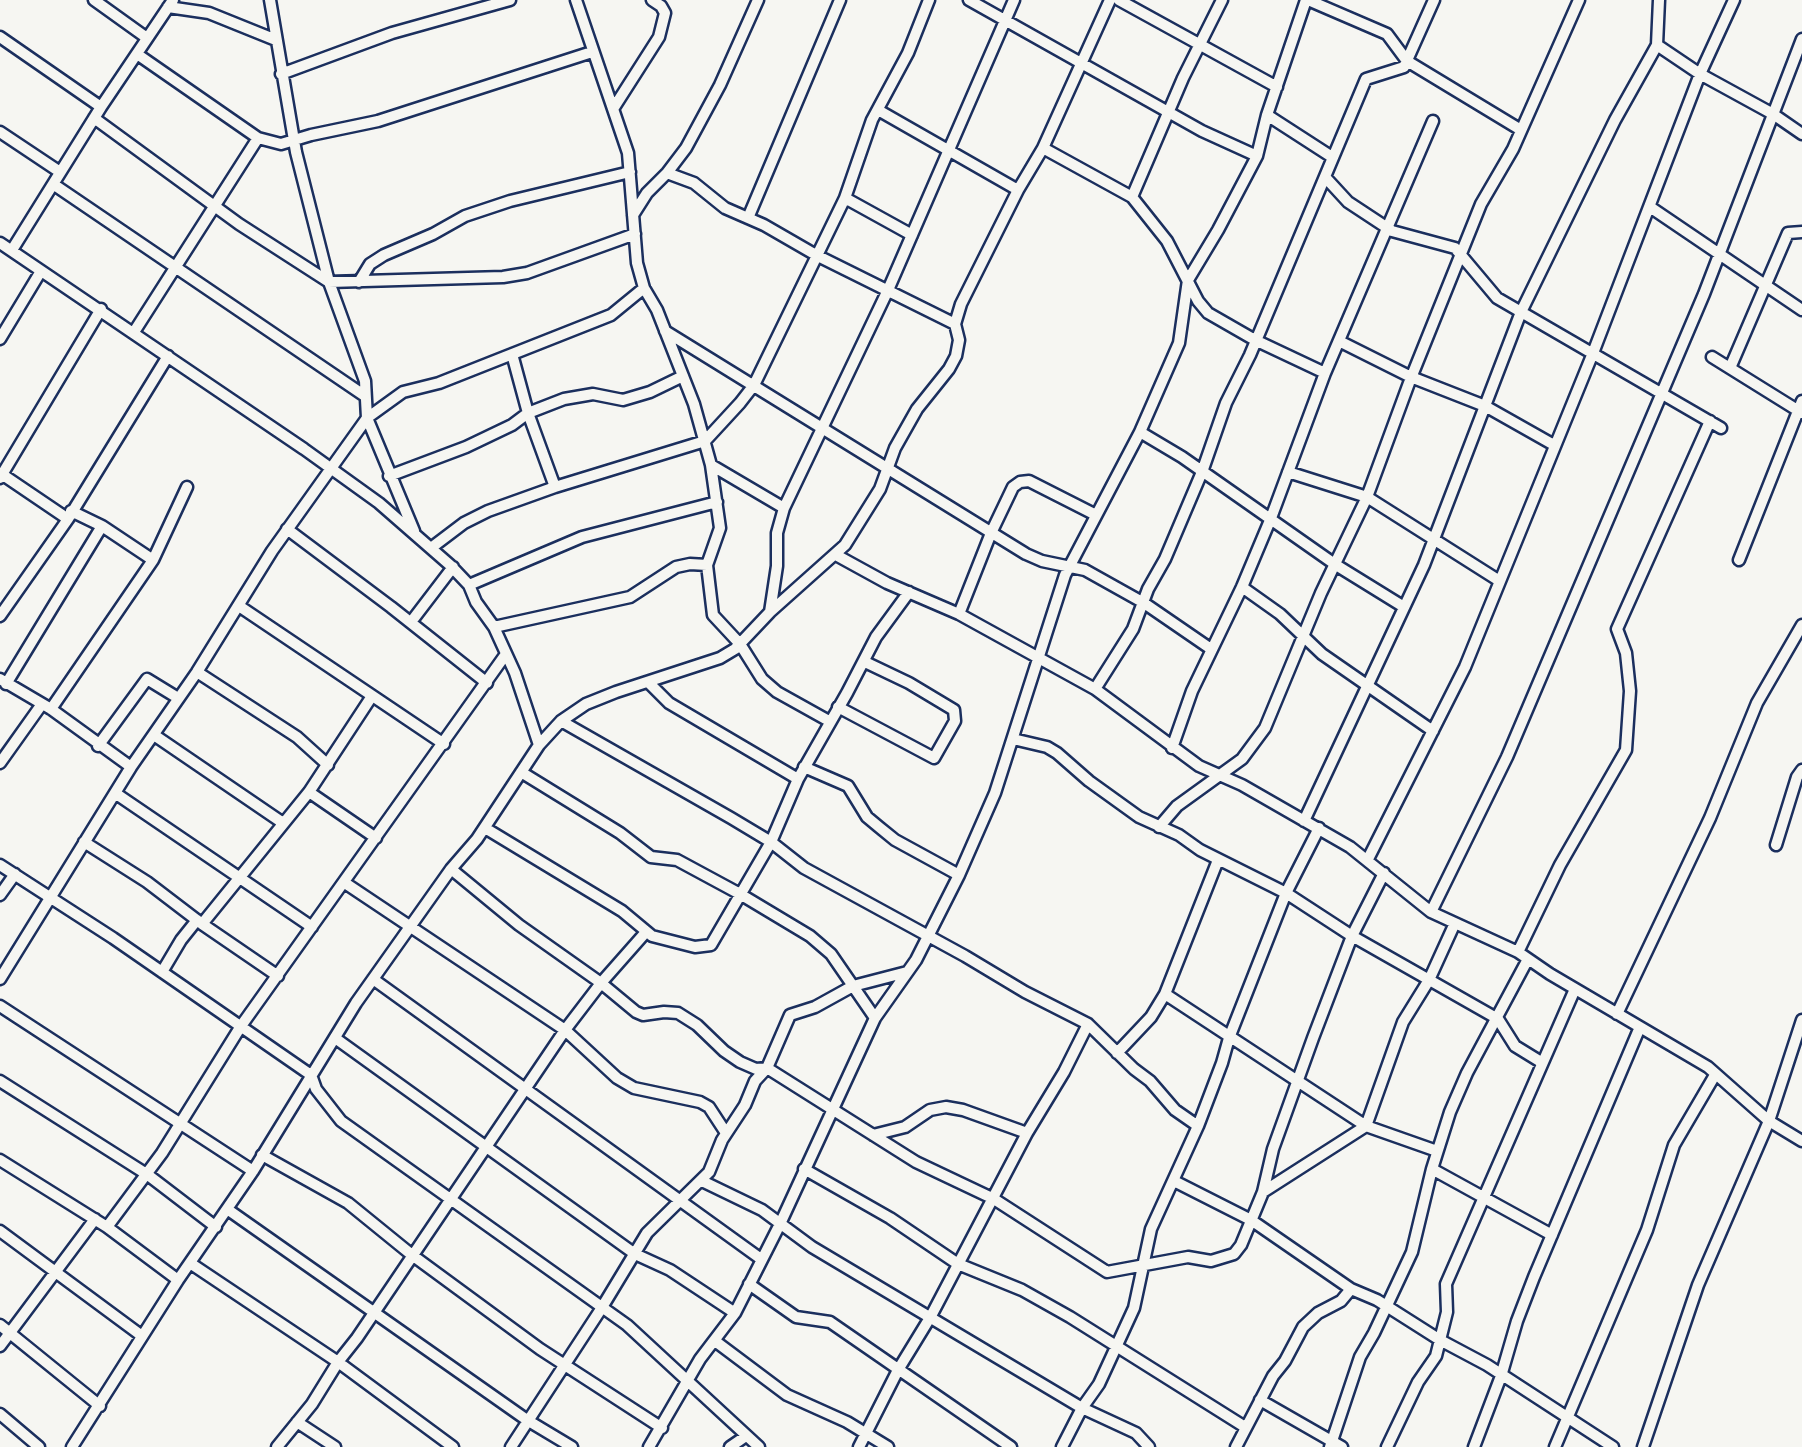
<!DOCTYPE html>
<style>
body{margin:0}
canvas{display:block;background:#f6f6f2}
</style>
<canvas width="1802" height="1447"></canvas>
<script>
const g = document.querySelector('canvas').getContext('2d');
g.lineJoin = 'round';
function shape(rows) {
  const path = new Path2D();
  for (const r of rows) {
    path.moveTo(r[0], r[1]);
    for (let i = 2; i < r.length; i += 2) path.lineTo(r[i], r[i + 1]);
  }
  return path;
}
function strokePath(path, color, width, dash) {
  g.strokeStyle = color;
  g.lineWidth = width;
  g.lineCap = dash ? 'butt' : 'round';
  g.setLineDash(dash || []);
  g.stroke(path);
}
const street = shape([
 [94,0,147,38],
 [270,0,296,152,329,282,365,381,367,418,414,531],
 [576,0,628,153,637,263,644,288,657,310,694,404,711,465,720,528,707,565,713,615,740,644,762,679,777,692,829,721],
 [969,0,1202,131,1257,156],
 [1119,0,1277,87],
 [1308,0,1387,34,1407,61,1521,130],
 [1659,0,1657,45,1700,74,1773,114,1802,134],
 [168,7,209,13,276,40],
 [0,37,101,107],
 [137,54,258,138,281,144,311,135,378,121,592,52],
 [281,74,392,33,510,0],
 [613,109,659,37,665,13,661,6,652,0],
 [878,110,1018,190],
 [1267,115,1332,157],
 [94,118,239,224,329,282,503,277,527,273,635,234],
 [0,132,60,172],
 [1043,148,1132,197,1167,241,1198,301,1208,313,1255,340,1325,373],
 [667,173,694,183,725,208,764,225,816,255,955,324],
 [1325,177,1348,202,1392,231,1455,248,1497,298,1721,428],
 [53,184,365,396],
 [1132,197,1183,78,1222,0],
 [845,198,912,235],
 [1650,207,1802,310],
 [633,215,647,193,667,173,686,148,720,85,758,0],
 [748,218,840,0],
 [0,243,304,449,379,503,450,565,469,585,476,602,494,627,515,673,539,745],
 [12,250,101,107,173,0],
 [359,282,370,264,384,255,433,234,465,216,510,201,630,172],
 [665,331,1026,554,1042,561,1085,570,1144,603,1211,649],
 [134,332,258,138],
 [0,339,41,271],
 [1339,341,1411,377,1485,406,1554,445],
 [512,354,528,413,555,487],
 [1712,357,1802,413],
 [1730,368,1788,233,1802,232],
 [1140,432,1179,343,1188,280,1218,230,1257,156,1267,115,1306,0],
 [711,465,784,508],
 [1288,472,1367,497,1498,580],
 [0,473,68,519],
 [389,476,466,447,512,425,528,413,564,399,593,394,623,400,650,392,683,376],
 [0,478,101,309],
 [287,529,391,607,487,683],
 [431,548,464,523,488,511,555,487,705,441,740,403,754,385,845,198,872,120,908,53,929,0],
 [836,555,887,583,959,614,1095,689,1199,766,1242,785,1350,847,1431,912,1518,952,1550,974,1708,1067,1769,1121,1802,1141],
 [153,560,187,487],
 [1739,560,1802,401],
 [469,585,582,537,717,502],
 [1242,587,1280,614,1322,654,1433,731],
 [239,606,444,744],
 [770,612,777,566,777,533,784,508,888,290,1014,0],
 [959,614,991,533,1013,487,1020,482,1029,481,1096,515],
 [0,616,68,519,168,356],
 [411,622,453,567],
 [494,627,630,597,676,567,690,564,707,565],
 [197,672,297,737,328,765],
 [0,679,51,709,131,767],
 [648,682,669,703,798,779],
 [6,684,102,526],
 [1095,689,1133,629,1148,589,1165,559,1202,472,1226,403,1250,355,1366,79,1404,67,1434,0],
 [838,707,934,758,955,721,954,710,909,683,865,662],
 [51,709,153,560,102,526,71,511],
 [561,721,731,818,771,842,804,868,965,956,1025,992,1088,1024,1134,1069,1150,1081,1175,1110,1198,1126],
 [154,735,283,823],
 [1013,739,1047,747,1057,753,1089,781,1139,817,1179,835,1200,850,1286,893,1352,936,1498,1019,1515,1046,1541,1062],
 [98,746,147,679,178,698],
 [1172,748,1192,691,1242,587,1271,518,1325,373,1433,121],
 [0,763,42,704],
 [804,767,848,786,867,817,879,827,895,840,959,875],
 [521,772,620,833,651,857,677,860,740,894,810,936,831,954,875,1018],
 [309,792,376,838],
 [115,793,312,927],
 [1304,821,1424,565,1521,312,1615,120,1657,45],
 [1159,827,1177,806,1242,759,1265,728,1321,593,1367,497,1409,383,1481,204,1513,149,1579,0],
 [485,828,622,911,652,936,695,947,711,945,771,842,798,779,847,693,876,637,909,592],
 [84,842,147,882,202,924,309,792,372,696],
 [1776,845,1797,777,1802,770],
 [1368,859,1465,667,1593,353,1700,74,1734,0],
 [0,865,113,938,311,1075,316,1089,341,1121,627,1325,759,1447],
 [451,869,519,925,601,983,636,1012,643,1015,664,1012,678,1013,697,1025,724,1051,740,1062,756,1069,767,1068,916,1162,994,1199,1107,1272,1188,1257,1211,1261,1234,1254,1241,1245,1263,1192,1366,1126,1437,1151],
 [345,883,565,1030,617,1078,634,1088,700,1102,709,1107,726,1133],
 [0,895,15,874],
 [1431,912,1507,757,1704,294,1802,39],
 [202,924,278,976],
 [1518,952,1560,865,1626,750,1630,691,1626,653,1617,629,1710,421],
 [162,972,181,940,197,920],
 [0,979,131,767,197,672,272,551,367,418,403,392,439,383,611,315,644,288],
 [373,979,761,1259],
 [1165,994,1366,1126,1403,1022,1429,980,1455,923],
 [0,1006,253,1171],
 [1617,1014,1710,818,1757,703,1802,625],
 [335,1038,635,1254,670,1270,735,1313],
 [1117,1053,1151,1017,1165,994,1218,860],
 [0,1081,148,1175,216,1227],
 [873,1135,905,1127,930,1110,946,1107,963,1110,1027,1133],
 [262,1155,348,1203,412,1255,540,1349,662,1428],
 [0,1160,107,1227,178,1280],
 [804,1169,890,1218,958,1264,1022,1290,1070,1317,1245,1427],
 [1432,1169,1552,1235],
 [702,1181,762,1210,812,1247,1082,1408,1136,1433,1149,1447],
 [1174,1181,1251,1220,1351,1289],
 [1263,1192,1273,1149,1313,1038,1352,936,1384,873],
 [227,1209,527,1420,572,1447],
 [107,1227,162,1153,241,1026,506,654],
 [0,1231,142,1336],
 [190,1263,338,1362,453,1447],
 [749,1284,796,1317,830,1322,1011,1447],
 [0,1325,100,1406],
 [715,1341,787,1395,847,1422,888,1447],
 [0,1346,95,1219],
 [1260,1400,1342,1447],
 [0,1414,39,1447],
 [297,1422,335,1447],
 [72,1447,178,1280,253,1171,356,1003,451,869,477,839,539,745,561,721,586,704,616,692,720,658,735,649,770,612,845,545,880,489,895,448,917,409,949,369,956,356,959,340,955,324,961,304,1018,190,1043,148,1110,0],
 [277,1447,312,1404,338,1362,357,1338,565,1030,601,983,646,932],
 [511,1447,601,1309,647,1233,709,1172,722,1140,745,1105,755,1081,767,1068,790,1015,815,1007,853,986,907,972],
 [649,1447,700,1359,735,1313,780,1224,875,1018,916,960,959,875,995,793,1065,575,1140,432,1182,457,1336,565,1404,607],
 [730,1447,746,1436],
 [859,1447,898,1370,931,1316,1027,1133,1064,1072,1088,1024],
 [1062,1447,1082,1408,1099,1384,1134,1308,1151,1229,1198,1126,1222,1063,1229,1038,1286,893,1319,828],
 [1236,1447,1273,1376,1285,1361,1303,1327,1318,1313,1341,1301,1351,1289,1377,1300,1440,1340,1487,1365,1613,1447],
 [1330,1447,1360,1357,1374,1333,1412,1252,1432,1169,1450,1112,1467,1073,1528,959],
 [1387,1447,1418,1382,1436,1356,1447,1312,1446,1284,1575,989],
 [1474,1447,1501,1376,1517,1321,1534,1277,1640,1027],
 [1555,1447,1647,1230,1674,1145,1715,1075],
 [1643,1447,1698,1285,1769,1121,1802,1020]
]);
strokePath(street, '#1b2f5e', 15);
strokePath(street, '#f6f6f2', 10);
</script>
